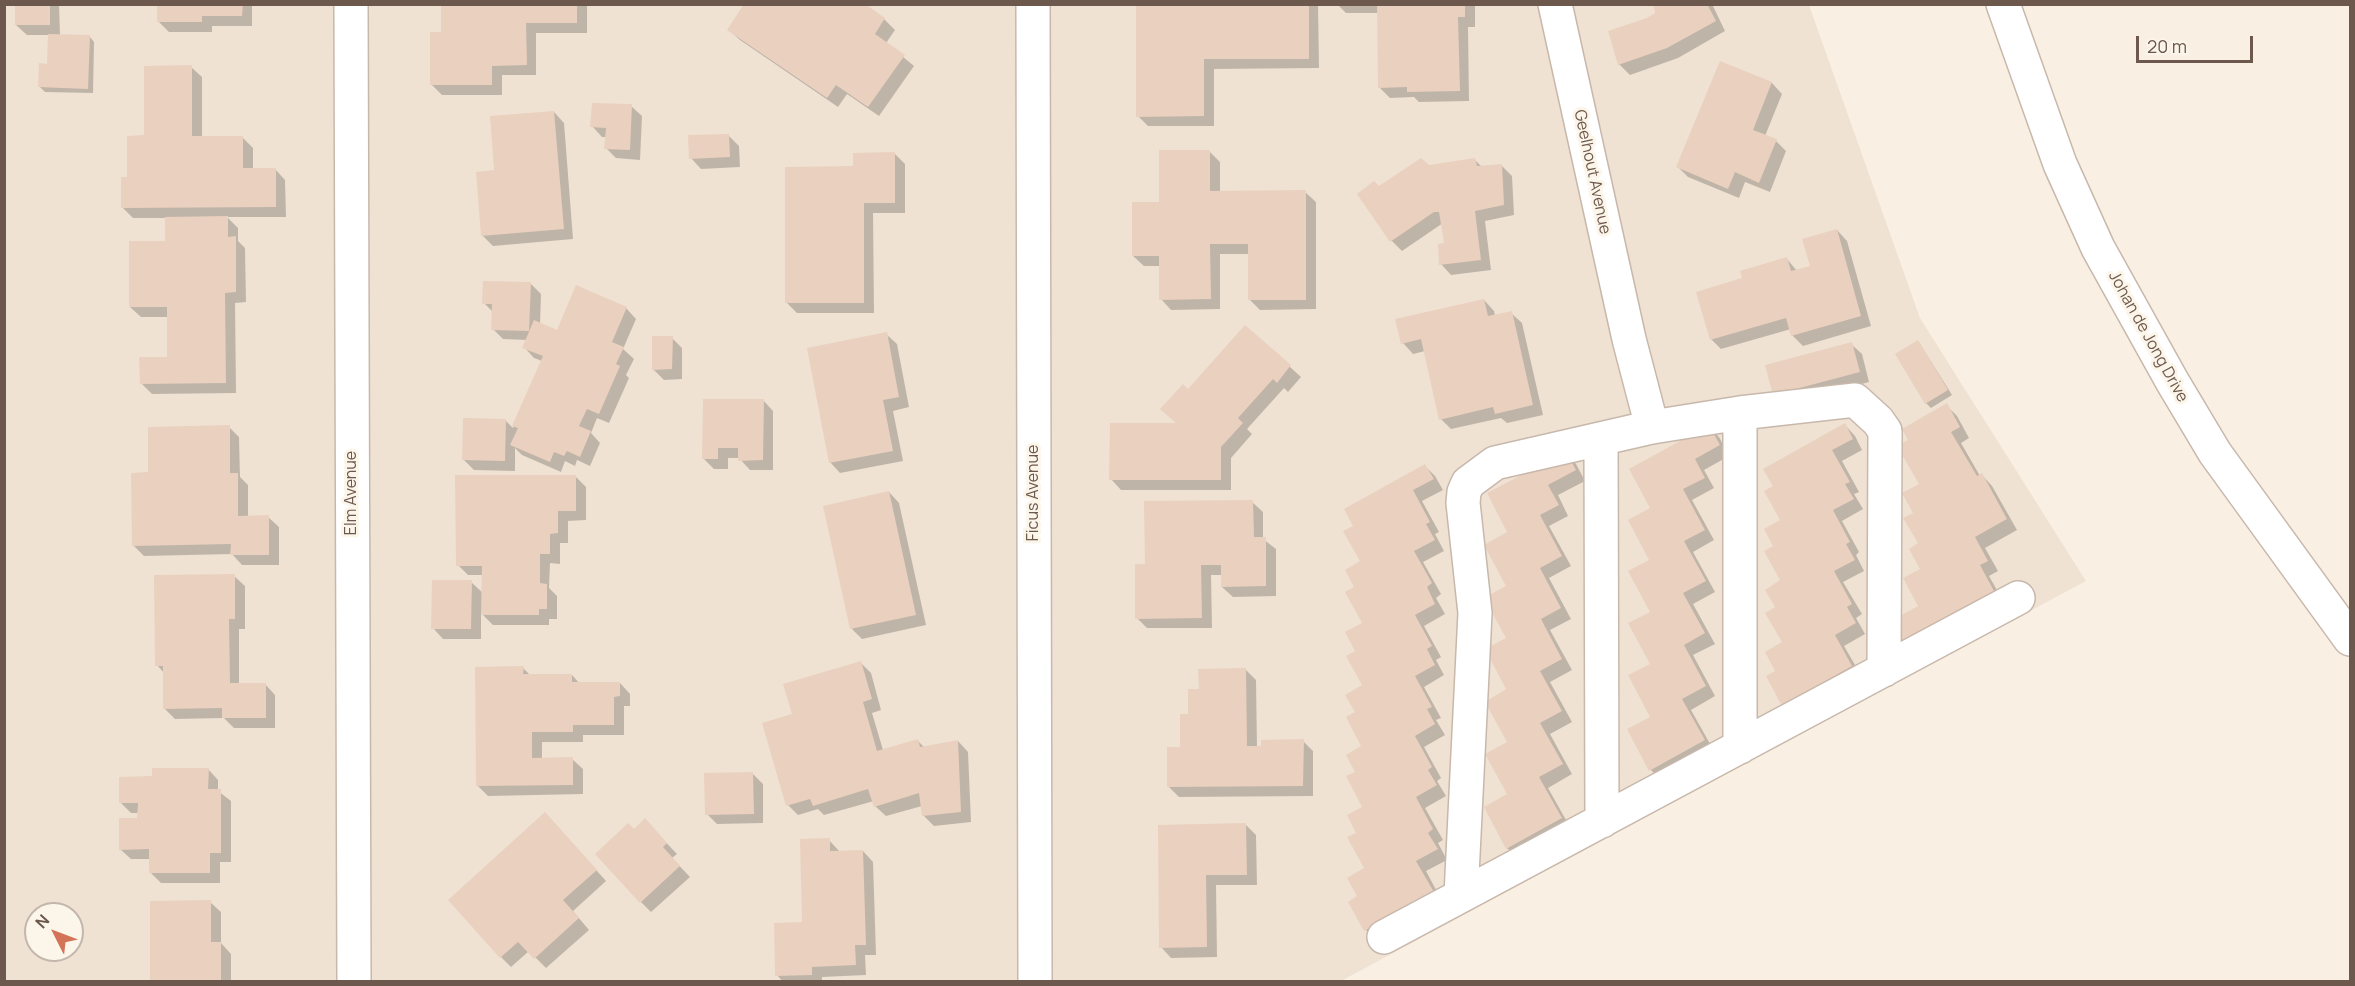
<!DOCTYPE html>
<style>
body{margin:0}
#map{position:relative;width:2355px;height:986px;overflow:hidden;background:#f9f0e3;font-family:Manrope,sans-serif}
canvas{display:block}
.frame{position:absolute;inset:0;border:6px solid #6d584d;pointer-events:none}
.north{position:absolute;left:24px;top:902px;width:60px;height:60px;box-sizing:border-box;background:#fcf5e9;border:2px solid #c3b6ab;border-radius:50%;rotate:312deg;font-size:16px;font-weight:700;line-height:24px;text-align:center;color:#6d584d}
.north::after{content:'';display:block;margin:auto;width:21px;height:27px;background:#d37458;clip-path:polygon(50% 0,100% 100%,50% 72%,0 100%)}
.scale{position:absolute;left:2136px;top:36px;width:117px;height:27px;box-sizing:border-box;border:3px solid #6d584d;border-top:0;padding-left:8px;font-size:18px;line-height:21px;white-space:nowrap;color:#6d584d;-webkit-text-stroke:4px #fcf5e9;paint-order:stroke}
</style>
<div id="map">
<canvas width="2355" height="986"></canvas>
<div class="frame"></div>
<div class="north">N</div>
<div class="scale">20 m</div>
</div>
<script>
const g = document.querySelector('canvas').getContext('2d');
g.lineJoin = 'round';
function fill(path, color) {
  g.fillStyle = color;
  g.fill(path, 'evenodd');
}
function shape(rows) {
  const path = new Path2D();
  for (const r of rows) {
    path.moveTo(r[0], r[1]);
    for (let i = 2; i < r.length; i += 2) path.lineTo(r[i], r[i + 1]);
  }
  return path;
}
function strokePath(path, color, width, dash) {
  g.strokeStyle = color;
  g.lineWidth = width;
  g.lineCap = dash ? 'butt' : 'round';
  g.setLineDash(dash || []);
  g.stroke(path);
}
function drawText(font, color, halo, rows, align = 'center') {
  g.font = font + ' Manrope,sans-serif';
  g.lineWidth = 6;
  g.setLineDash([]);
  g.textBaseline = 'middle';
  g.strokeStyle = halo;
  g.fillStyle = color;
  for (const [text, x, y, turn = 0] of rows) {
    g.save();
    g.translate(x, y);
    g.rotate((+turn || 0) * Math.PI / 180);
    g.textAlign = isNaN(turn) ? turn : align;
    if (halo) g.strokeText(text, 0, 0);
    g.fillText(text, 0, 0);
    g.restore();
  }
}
fill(shape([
 [5,5,1809,5,1920,318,2086,581,1341,981,5,982],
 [36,914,72,914,72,950,36,950]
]), '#efe2d3');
fill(shape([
 [16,4,59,4,60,35,90,37,94,42,93,93,45,92,40,87,48,65,49,35,27,35,16,25],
 [158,4,252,4,252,26,212,26,212,32,169,32,158,21],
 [442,4,587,4,587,33,536,33,536,75,502,75,502,95,442,95,431,84,443,33],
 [1137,4,1318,4,1319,68,1214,69,1214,126,1148,126,1138,116],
 [1337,4,1475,4,1475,27,1468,27,1469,101,1419,102,1414,97,1390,98,1380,88,1378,13,1346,13],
 [1655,4,1712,4,1725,31,1678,58,1630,75,1619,64,1648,20,1657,14],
 [884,19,895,30,886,43,914,66,879,116,847,94,838,107,740,40,729,30],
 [1721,63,1772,83,1782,94,1765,136,1776,141,1786,151,1770,192,1745,182,1739,198,1688,177,1678,167],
 [191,67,202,77,202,137,242,137,253,148,253,169,275,169,285,180,286,217,227,217,238,228,238,241,245,248,246,302,235,303,236,393,152,394,141,383,169,358,169,317,141,317,130,307,166,242,166,218,133,218,123,208,129,179,146,136],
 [631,106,642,116,640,160,616,158,606,148,607,137,602,137,592,126],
 [554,112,564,123,573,239,493,246,482,235,495,171],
 [728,135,739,146,740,167,701,169,691,158],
 [1209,151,1220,162,1220,193,1305,192,1316,202,1316,309,1260,310,1249,299,1249,254,1220,254,1220,309,1171,310,1161,299,1161,266,1144,266,1133,256,1161,204],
 [895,154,905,164,905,213,873,213,874,313,797,313,787,303,854,168],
 [1474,159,1482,167,1501,165,1512,176,1514,215,1485,221,1491,270,1451,275,1441,264,1446,244,1443,223,1402,251,1392,241,1359,195,1428,167],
 [1837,230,1847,241,1871,326,1803,346,1792,335,1791,329,1721,349,1711,339,1744,279,1787,259,1797,271,1812,267],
 [531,284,541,294,540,325,557,332,626,308,636,319,623,349,634,359,626,375,629,378,609,423,597,418,591,433,600,443,590,466,577,460,575,466,565,461,561,472,522,455,515,448,515,471,474,470,464,460,505,420,513,428,542,361,534,358,524,347,527,340,503,339,493,329,494,313,484,303],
 [1484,300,1494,311,1495,316,1511,313,1522,323,1543,415,1507,423,1501,418,1451,429,1441,419,1425,351,1413,354,1403,343],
 [1246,327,1301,377,1288,392,1284,388,1247,429,1252,434,1231,458,1231,490,1121,490,1111,479,1178,425,1189,391],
 [886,334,897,344,909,407,893,411,903,461,840,473,830,462],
 [672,338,682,348,682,379,664,380,653,369],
 [1918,341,1952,395,1931,408,1926,403],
 [1851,344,1862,354,1869,382,1785,405,1775,394],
 [763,400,773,411,773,470,750,470,739,458,728,458,728,469,714,469,704,459],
 [1946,405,1957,416,1969,438,1961,443,1980,476,1982,475,1992,486,2017,530,1985,548,1998,571,1989,576,2003,601,1914,650,1904,640,1920,607,1922,570,1915,513,1921,485,1910,441],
 [1845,425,1855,436,1862,450,1842,461,1859,492,1854,494,1863,509,1842,521,1859,552,1856,555,1864,571,1843,582,1862,614,1856,618,1865,634,1844,646,1862,677,1794,715,1777,671,1784,643,1777,608,1782,581,1775,546,1782,521,1775,487],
 [229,427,239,437,240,477,248,485,248,517,268,517,279,527,279,565,242,565,232,554,144,556,133,545,149,474],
 [1709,427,1719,437,1729,456,1704,470,1714,488,1692,500,1714,540,1693,552,1715,592,1693,604,1715,644,1693,655,1715,696,1691,710,1714,751,1661,780,1651,770,1653,717,1652,508],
 [1566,453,1576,464,1585,481,1558,495,1568,516,1549,526,1571,566,1549,578,1571,619,1550,630,1572,670,1550,682,1572,722,1550,734,1572,774,1548,788,1571,829,1518,858,1507,848,1510,533],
 [1425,466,1435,476,1443,490,1422,501,1439,532,1435,534,1444,551,1423,562,1441,594,1436,598,1445,614,1424,626,1441,657,1436,660,1444,675,1424,687,1441,718,1436,720,1445,735,1424,747,1441,778,1437,781,1446,796,1425,808,1443,840,1438,843,1447,860,1426,871,1443,903,1376,940,1366,930,1359,897,1366,869,1358,833,1364,807,1357,772,1363,746,1357,712,1364,685,1357,651,1364,624,1356,588,1362,561,1355,527],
 [575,476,586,487,586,520,568,521,568,543,560,543,560,564,550,563,549,588,557,596,557,619,549,619,549,625,493,625,481,613,481,639,443,639,433,628,471,582,483,593,483,575,468,575,458,565],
 [889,492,899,503,926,625,862,639,852,629],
 [1252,502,1263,512,1263,539,1276,549,1276,596,1233,597,1222,587,1223,575,1211,575,1212,628,1147,628,1137,618,1146,565],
 [234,576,245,586,245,629,239,629,239,684,265,684,275,695,275,728,234,728,224,718,175,719,164,708,164,673,157,665],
 [860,662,871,673,881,710,872,713,883,750,917,740,924,747,958,741,968,752,971,822,934,826,923,815,922,806,886,816,875,806,874,801,824,815,818,809,798,815,788,805,794,715],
 [523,668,531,676,572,675,580,684,620,683,630,694,630,706,624,706,624,735,583,735,583,742,542,742,542,759,572,759,583,769,583,794,488,796,477,785],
 [1246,670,1256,680,1257,748,1303,741,1313,751,1313,796,1179,797,1168,786,1182,748,1189,715],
 [208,769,218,780,218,791,231,801,231,862,220,862,220,883,161,883,151,873,151,859,131,859,120,849,139,820,139,813,131,813,121,803,154,778],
 [752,773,763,784,763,823,717,824,707,814],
 [555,824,606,881,573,911,589,930,546,968,529,951,511,967,501,957],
 [1246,825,1256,835,1257,885,1216,885,1217,957,1171,958,1161,947,1159,826],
 [634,831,655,831,677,854,672,858,690,877,651,912,641,902],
 [829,840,840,852,863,851,873,862,876,955,865,955,866,975,822,977,822,982,783,982,777,975,804,924],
 [210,902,221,912,221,943,231,954,231,982,151,982]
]), '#0003');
fill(shape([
 [15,4,50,4,50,25,15,25],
 [157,4,243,4,242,16,202,16,202,22,157,22],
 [441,4,577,4,577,23,526,23,527,65,492,66,492,85,430,85,430,32,441,32],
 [744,4,865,4,885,18,875,34,905,55,868,107,836,85,827,98,727,30],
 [1136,4,1309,4,1309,59,1204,59,1204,116,1136,117],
 [1377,4,1465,4,1465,17,1458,17,1460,91,1407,92,1407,87,1378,88],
 [1653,4,1707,4,1716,21,1667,48,1618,65,1608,31,1647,18,1655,13],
 [48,34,90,35,88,89,38,87,39,63,47,64],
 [1720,61,1772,82,1753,130,1777,139,1759,183,1735,172,1728,189,1676,167],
 [192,65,192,136,243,136,243,168,276,168,276,207,121,208,121,177,127,177,127,136,144,135,144,66],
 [592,103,632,104,630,150,604,149,606,128,590,127],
 [554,111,564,229,481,236,476,172,494,170,490,116],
 [729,134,730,157,689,159,688,135],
 [1159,150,1210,150,1210,191,1306,190,1306,300,1248,300,1248,244,1210,244,1211,299,1159,300,1159,256,1132,256,1132,202,1159,202],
 [895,152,895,203,864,203,864,303,785,303,785,167,853,166,853,153],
 [1421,158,1429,165,1475,158,1477,166,1502,164,1504,205,1475,211,1481,260,1439,265,1438,244,1444,243,1439,212,1434,212,1390,242,1357,194,1374,181,1379,186],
 [228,216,228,237,236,236,236,292,225,293,226,383,140,384,139,357,167,357,167,307,129,307,129,241,165,241,165,217],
 [1837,229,1861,316,1791,336,1786,318,1710,340,1696,292,1742,278,1740,271,1787,257,1791,271,1810,266,1802,239],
 [483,281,531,282,529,331,491,330,492,304,482,304],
 [576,285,627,307,612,342,624,347,616,364,620,366,599,414,587,409,579,426,591,431,580,457,567,451,564,456,554,452,550,462,510,445,518,428,512,426,543,356,522,348,534,320,557,330],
 [1484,299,1488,316,1512,311,1533,405,1495,414,1493,407,1439,420,1421,339,1401,344,1395,319],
 [1245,325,1291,365,1277,383,1273,379,1238,418,1243,423,1221,447,1221,480,1109,480,1110,423,1176,423,1160,409,1183,384,1188,389],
 [887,332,899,397,883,400,893,451,829,463,807,348],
 [652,336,673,336,672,369,652,370],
 [1918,340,1948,390,1925,404,1895,354],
 [1852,342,1860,372,1773,395,1765,365],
 [703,399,764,399,763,460,738,461,738,448,718,448,718,459,702,459],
 [1947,403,1960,427,1951,432,1977,476,1982,473,2007,519,1975,537,1988,561,1980,565,1994,591,1902,641,1891,621,1918,606,1903,578,1920,569,1909,549,1918,543,1903,518,1913,513,1902,493,1919,484,1897,446,1908,440,1902,429],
 [463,418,506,419,505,461,462,460],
 [1845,423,1853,439,1832,450,1850,482,1845,484,1854,499,1833,510,1850,542,1846,544,1855,560,1834,571,1852,604,1847,607,1856,623,1835,635,1852,666,1782,706,1766,676,1775,671,1765,652,1782,642,1765,613,1775,607,1765,590,1780,580,1764,551,1773,546,1764,529,1780,520,1764,491,1773,486,1763,469],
 [230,425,230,473,238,473,238,516,269,515,269,555,230,555,231,544,132,546,131,473,148,472,148,427],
 [1709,425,1720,445,1695,459,1705,478,1683,489,1705,530,1684,541,1706,581,1683,593,1705,633,1684,645,1706,686,1682,699,1705,740,1649,771,1627,729,1650,717,1628,675,1650,664,1628,623,1650,612,1628,571,1649,560,1628,520,1650,508,1629,469],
 [1566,452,1576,470,1548,485,1559,505,1540,515,1562,556,1540,568,1561,608,1541,619,1562,659,1540,671,1562,711,1540,723,1563,764,1539,777,1562,818,1506,849,1484,807,1507,794,1485,754,1507,742,1485,702,1506,689,1485,649,1506,638,1484,598,1506,586,1484,545,1507,532,1487,493],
 [1425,464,1434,479,1413,490,1430,522,1426,524,1435,540,1414,551,1432,583,1427,587,1435,604,1415,615,1432,646,1427,649,1435,665,1415,676,1432,707,1427,709,1435,724,1415,736,1432,767,1428,770,1437,785,1416,797,1433,829,1428,833,1438,849,1416,861,1434,892,1364,931,1348,902,1357,896,1347,878,1364,868,1347,837,1356,833,1347,815,1362,807,1346,776,1355,772,1346,755,1361,746,1346,717,1355,712,1345,695,1362,685,1346,656,1355,651,1345,632,1362,623,1345,592,1354,587,1345,570,1360,561,1343,531,1353,526,1344,509],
 [455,475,576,475,576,511,558,511,558,533,550,534,550,554,540,554,540,583,547,584,547,609,539,609,539,615,481,615,482,566,456,566],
 [889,491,916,615,850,629,823,506],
 [1253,500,1254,537,1266,537,1266,586,1221,587,1221,565,1201,565,1202,618,1135,619,1135,564,1145,564,1144,501],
 [235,574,235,619,229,619,230,683,266,683,266,718,222,718,222,708,163,709,163,666,155,666,154,575],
 [432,580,472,580,471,629,431,629],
 [861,661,872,699,863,702,877,751,918,739,920,747,958,740,961,812,922,816,919,793,874,807,868,789,813,806,810,799,786,806,762,723,792,714,783,684],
 [524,666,523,674,572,674,572,682,620,682,620,696,614,697,614,725,573,725,573,732,532,732,532,758,573,757,573,785,476,786,475,667],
 [1246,668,1247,746,1261,746,1261,740,1304,739,1303,786,1167,787,1167,747,1180,747,1180,714,1188,714,1188,689,1199,689,1198,669],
 [152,768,209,768,208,789,221,789,221,853,210,853,210,873,149,873,149,849,119,850,119,818,137,818,138,803,119,803,119,777,152,776],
 [753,772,754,814,705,815,704,773],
 [545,812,597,870,563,900,579,918,534,959,518,942,500,958,448,900],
 [645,818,667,843,663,847,680,866,640,903,595,854,628,823,634,829],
 [1246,823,1247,875,1206,875,1207,947,1159,948,1158,825],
 [830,838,830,851,863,850,866,945,855,945,856,965,812,967,812,975,775,976,774,923,802,922,800,839],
 [211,900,211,942,221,942,221,982,150,982,150,901]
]), '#ead0be');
const minor = shape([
 [351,4,354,982],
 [1033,4,1035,982],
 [1555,4,1629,339,1652,427],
 [2003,4,2060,164,2098,248,2172,381,2215,453,2350,639],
 [1601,439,1602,821],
 [1740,747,1740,413],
 [1461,895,1475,613,1463,503,1464,492,1468,483,1495,463,1652,427,1740,413,1855,400,1878,421,1885,431,1884,670],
 [1384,937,2018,598]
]);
strokePath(minor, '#c8b8ac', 36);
strokePath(minor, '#fff', 33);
drawText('16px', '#6d584d', '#fcf5e9', [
 ["Geelhout Avenue",1592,172,78],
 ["Johan de Jong Drive",2148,337,61],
 ["Elm Avenue",352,493,-90],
 ["Ficus Avenue",1034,493,-90]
]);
</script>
